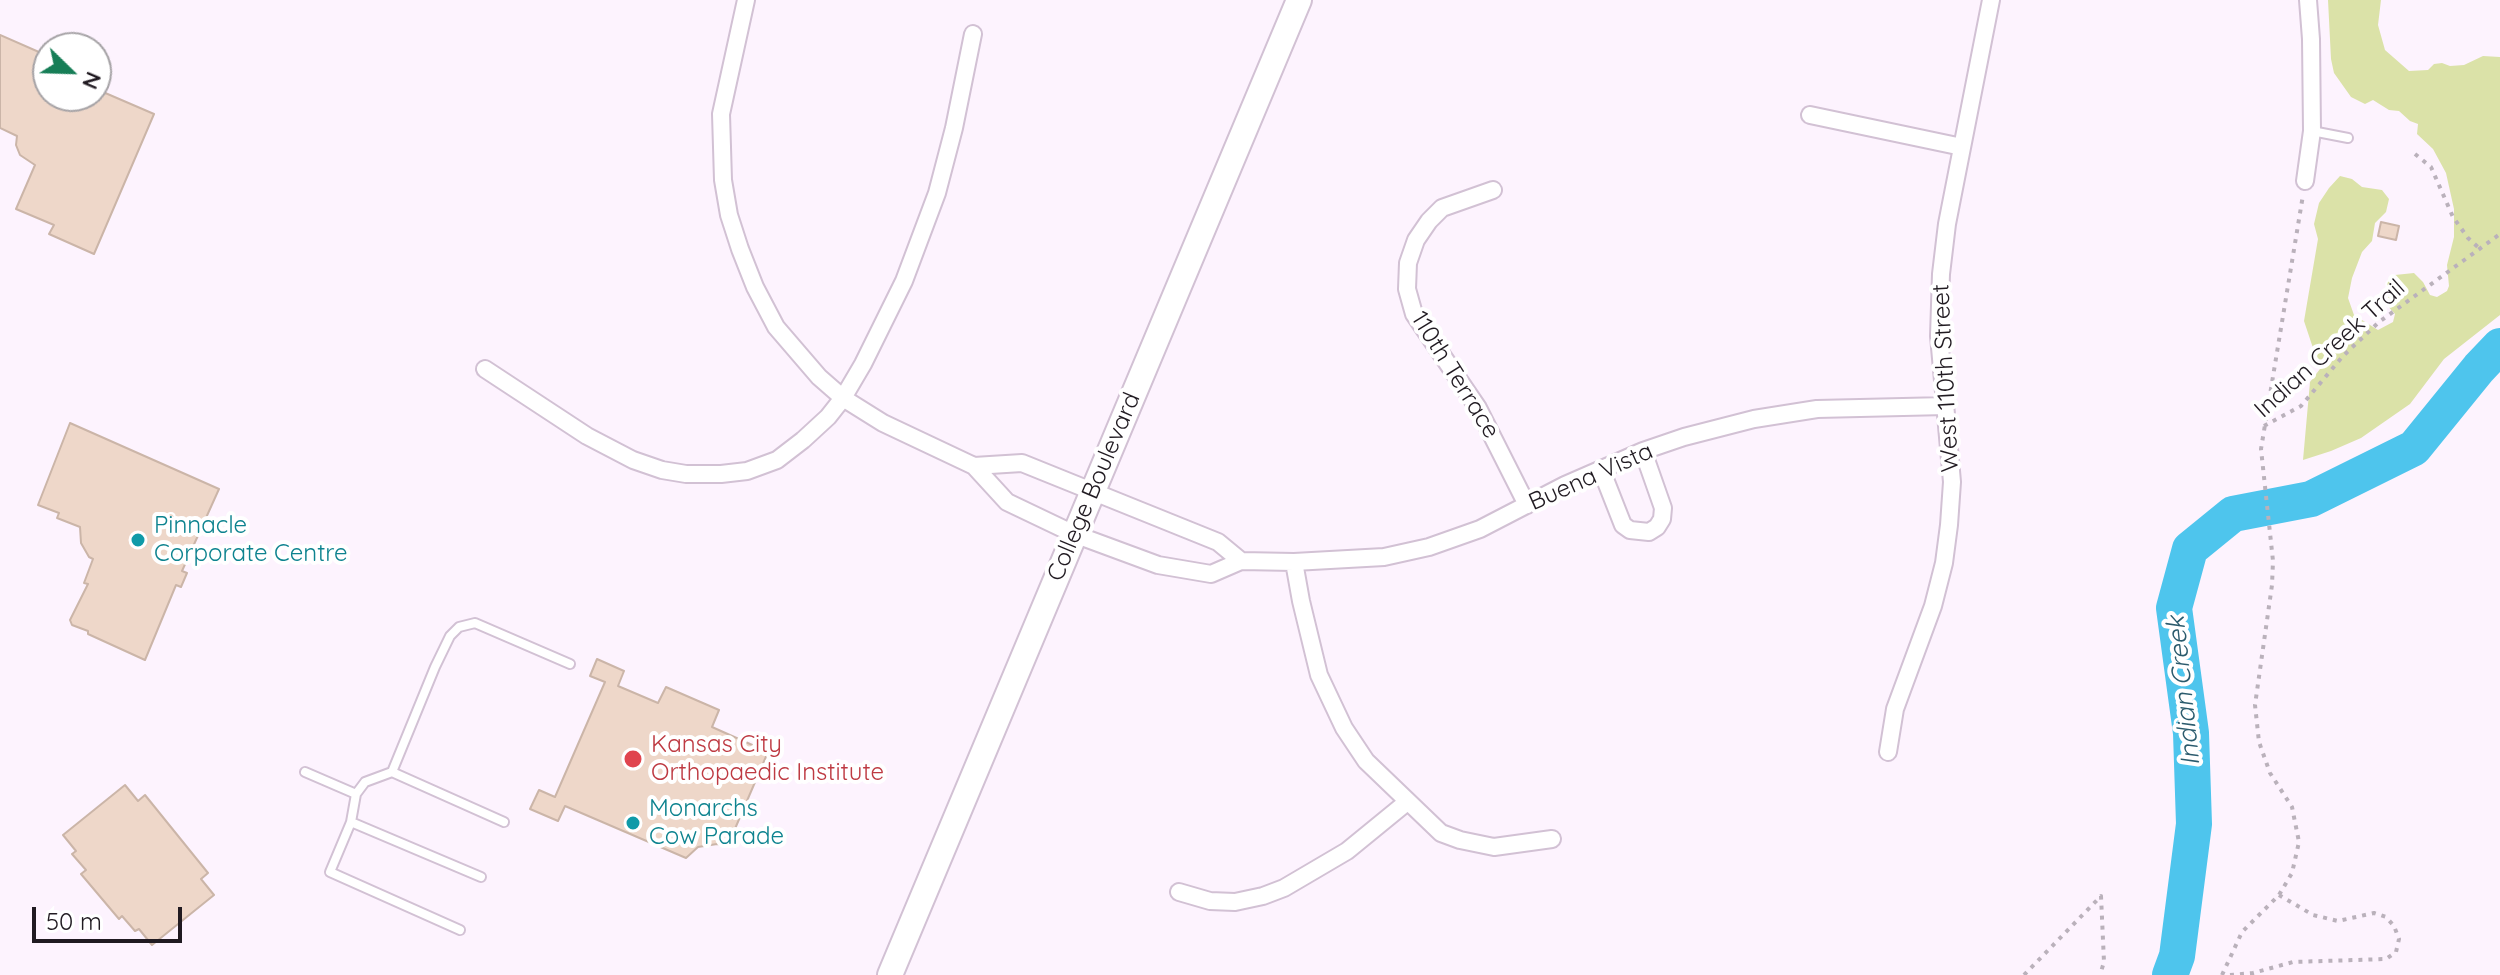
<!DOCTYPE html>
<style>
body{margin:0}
#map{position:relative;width:2500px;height:975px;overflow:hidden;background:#fdf3fe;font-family:Quicksand,sans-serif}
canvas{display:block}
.north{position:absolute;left:32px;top:32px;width:80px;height:80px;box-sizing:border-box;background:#fff;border:2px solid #a6a3a6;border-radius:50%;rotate:113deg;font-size:22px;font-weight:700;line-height:32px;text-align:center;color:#201a21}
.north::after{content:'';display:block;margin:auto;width:28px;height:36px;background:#177e57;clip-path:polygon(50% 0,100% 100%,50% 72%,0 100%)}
.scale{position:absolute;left:32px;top:907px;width:150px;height:36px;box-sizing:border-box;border:4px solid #201a21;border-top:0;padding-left:10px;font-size:24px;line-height:28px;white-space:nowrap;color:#201a21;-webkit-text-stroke:6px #fff;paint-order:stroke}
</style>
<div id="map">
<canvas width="2500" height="975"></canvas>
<div class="north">N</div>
<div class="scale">50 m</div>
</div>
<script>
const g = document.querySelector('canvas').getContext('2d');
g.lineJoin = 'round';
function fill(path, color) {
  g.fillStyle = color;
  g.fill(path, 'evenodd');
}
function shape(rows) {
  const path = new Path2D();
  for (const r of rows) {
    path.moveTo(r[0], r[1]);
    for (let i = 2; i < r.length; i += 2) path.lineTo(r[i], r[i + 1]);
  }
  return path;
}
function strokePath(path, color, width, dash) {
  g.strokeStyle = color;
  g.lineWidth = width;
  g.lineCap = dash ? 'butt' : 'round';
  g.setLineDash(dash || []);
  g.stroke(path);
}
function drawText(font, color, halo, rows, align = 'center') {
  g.font = font + ' Quicksand,sans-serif';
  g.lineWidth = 8;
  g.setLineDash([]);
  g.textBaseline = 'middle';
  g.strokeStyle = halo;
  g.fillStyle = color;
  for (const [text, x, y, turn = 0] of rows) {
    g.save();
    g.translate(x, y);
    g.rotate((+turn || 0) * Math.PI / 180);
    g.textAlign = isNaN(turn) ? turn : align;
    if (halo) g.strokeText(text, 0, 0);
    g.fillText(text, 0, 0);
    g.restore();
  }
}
fill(shape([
 [2328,0,2381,0,2378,25,2385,50,2409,71,2428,70,2434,64,2442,63,2450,66,2464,65,2483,56,2500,57,2500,315,2444,359,2410,404,2361,438,2331,451,2303,460,2310,382,2320,369,2304,321,2318,239,2314,224,2319,203,2329,188,2340,176,2352,179,2362,187,2382,190,2389,199,2386,212,2375,223,2372,241,2362,252,2352,278,2348,298,2354,315,2378,330,2393,322,2395,314,2385,303,2387,281,2395,275,2414,273,2423,282,2430,295,2437,297,2447,291,2449,286,2447,265,2454,237,2454,209,2446,173,2433,149,2417,134,2418,124,2410,121,2399,111,2389,110,2373,100,2365,104,2351,97,2334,73,2331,59]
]), '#dbe2a8');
strokePath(shape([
 [2170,975,2177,956,2194,824,2191,733,2174,608,2190,549,2233,514,2311,499,2414,448,2479,368,2500,346]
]), '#4ec5ed', 36);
const building = shape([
 [0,35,48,56,48,96,96,96,96,89,154,114,94,254,49,234,54,225,16,209,35,165,20,155,16,145,17,136,0,128,0,35],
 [2381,222,2399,226,2396,240,2378,236,2381,222],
 [70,423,219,489,182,571,187,573,181,587,176,585,145,660,88,634,88,631,72,625,70,620,88,584,84,583,93,559,89,557,81,543,80,527,57,518,59,513,38,505,70,423],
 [597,659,624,671,618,686,658,703,666,687,719,710,712,727,768,752,728,845,717,844,698,847,686,858,565,806,558,821,530,809,539,790,555,797,605,682,590,676,597,659],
 [125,785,138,801,145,795,208,873,201,879,214,895,152,945,139,929,135,931,122,916,119,919,81,874,86,870,72,854,76,851,63,835,125,785]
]);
fill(building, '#eed7c9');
strokePath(building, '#cbb5a8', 2);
const service = shape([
 [2312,131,2348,138],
 [305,772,356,794],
 [392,772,435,667,450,636,459,627,475,623,570,664],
 [351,822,481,877],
 [460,930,330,872,351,822,356,794,365,782,392,772,504,822]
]);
const minor = shape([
 [746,0,721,114,723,180,729,215,740,249,755,287,776,327,819,377,843,398,883,423,974,466,1007,502,1074,534,1158,565,1211,574,1241,561,1294,562,1384,557,1429,547,1480,529,1565,485,1643,451,1684,437,1754,419,1817,409,1946,406],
 [1810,115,1962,147],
 [2305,181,2312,131,2311,39,2308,0],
 [1493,190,1442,208,1429,221,1416,240,1408,263,1407,289,1414,314,1478,408,1527,505],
 [485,369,587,436,633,460,662,470,686,474,721,474,747,471,777,460,803,440,828,417,843,398,863,364,904,281,937,193,954,128,973,34],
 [974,466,1022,463,1218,542,1241,561],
 [1601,469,1623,525,1630,530,1649,532,1657,527,1662,519,1663,508,1643,451],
 [1294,562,1301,601,1319,675,1344,728,1366,761,1441,833,1460,840,1494,847,1552,839],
 [1888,752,1895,709,1933,606,1944,563,1949,525,1952,482,1939,336,1941,274,1947,224,1991,0],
 [1179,892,1210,901,1235,902,1263,896,1284,888,1347,851,1407,802]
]);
const secondary = shape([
 [890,975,1299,0]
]);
strokePath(service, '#d2c1d4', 12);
strokePath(minor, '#d2c1d4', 20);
strokePath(secondary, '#d2c1d4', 28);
strokePath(shape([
 [2415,154,2431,167,2453,217,2468,238,2479,248],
 [2264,426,2301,406,2343,356,2379,322,2500,234],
 [2024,975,2101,896,2104,962,2100,975],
 [2222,975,2242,932,2279,895,2292,873,2299,842,2292,807,2270,773,2259,742,2255,705,2272,585,2273,561,2261,449,2303,195],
 [2230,975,2253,973,2293,962,2386,959,2396,952,2399,939,2394,926,2386,917,2374,913,2338,921,2313,915,2279,895]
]), '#bab1bb', 4, [4, 6]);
strokePath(service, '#fff', 8);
strokePath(minor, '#fff', 16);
strokePath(secondary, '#fff', 24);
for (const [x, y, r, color] of [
 [138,540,8,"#0f9aa8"],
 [633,759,10,"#e0444e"],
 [633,823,8,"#0f9aa8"]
]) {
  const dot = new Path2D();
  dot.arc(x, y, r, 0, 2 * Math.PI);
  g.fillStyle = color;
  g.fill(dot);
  strokePath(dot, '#fff', 3);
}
drawText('24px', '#201a21', '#fff', [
 ["Indian Creek Trail",2330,349,-42],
 ["110th Terrace",1455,375,58],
 ["West 110th Street",1946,378,-93],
 ["Buena Vista",1591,477,-24],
 ["College Boulevard",1094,487,-67]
]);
drawText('24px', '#0d838f', '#fff', [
 ["Pinnacle",154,526],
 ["Corporate Centre",154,554],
 ["Monarchs",649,809],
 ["Cow Parade",649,837]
], 'left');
drawText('24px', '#be3a42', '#fff', [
 ["Kansas City",651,745],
 ["Orthopaedic Institute",651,773]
], 'left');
drawText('italic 26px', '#2b5b6d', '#fff', [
 ["Indian Creek",2184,691,-96]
]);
</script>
